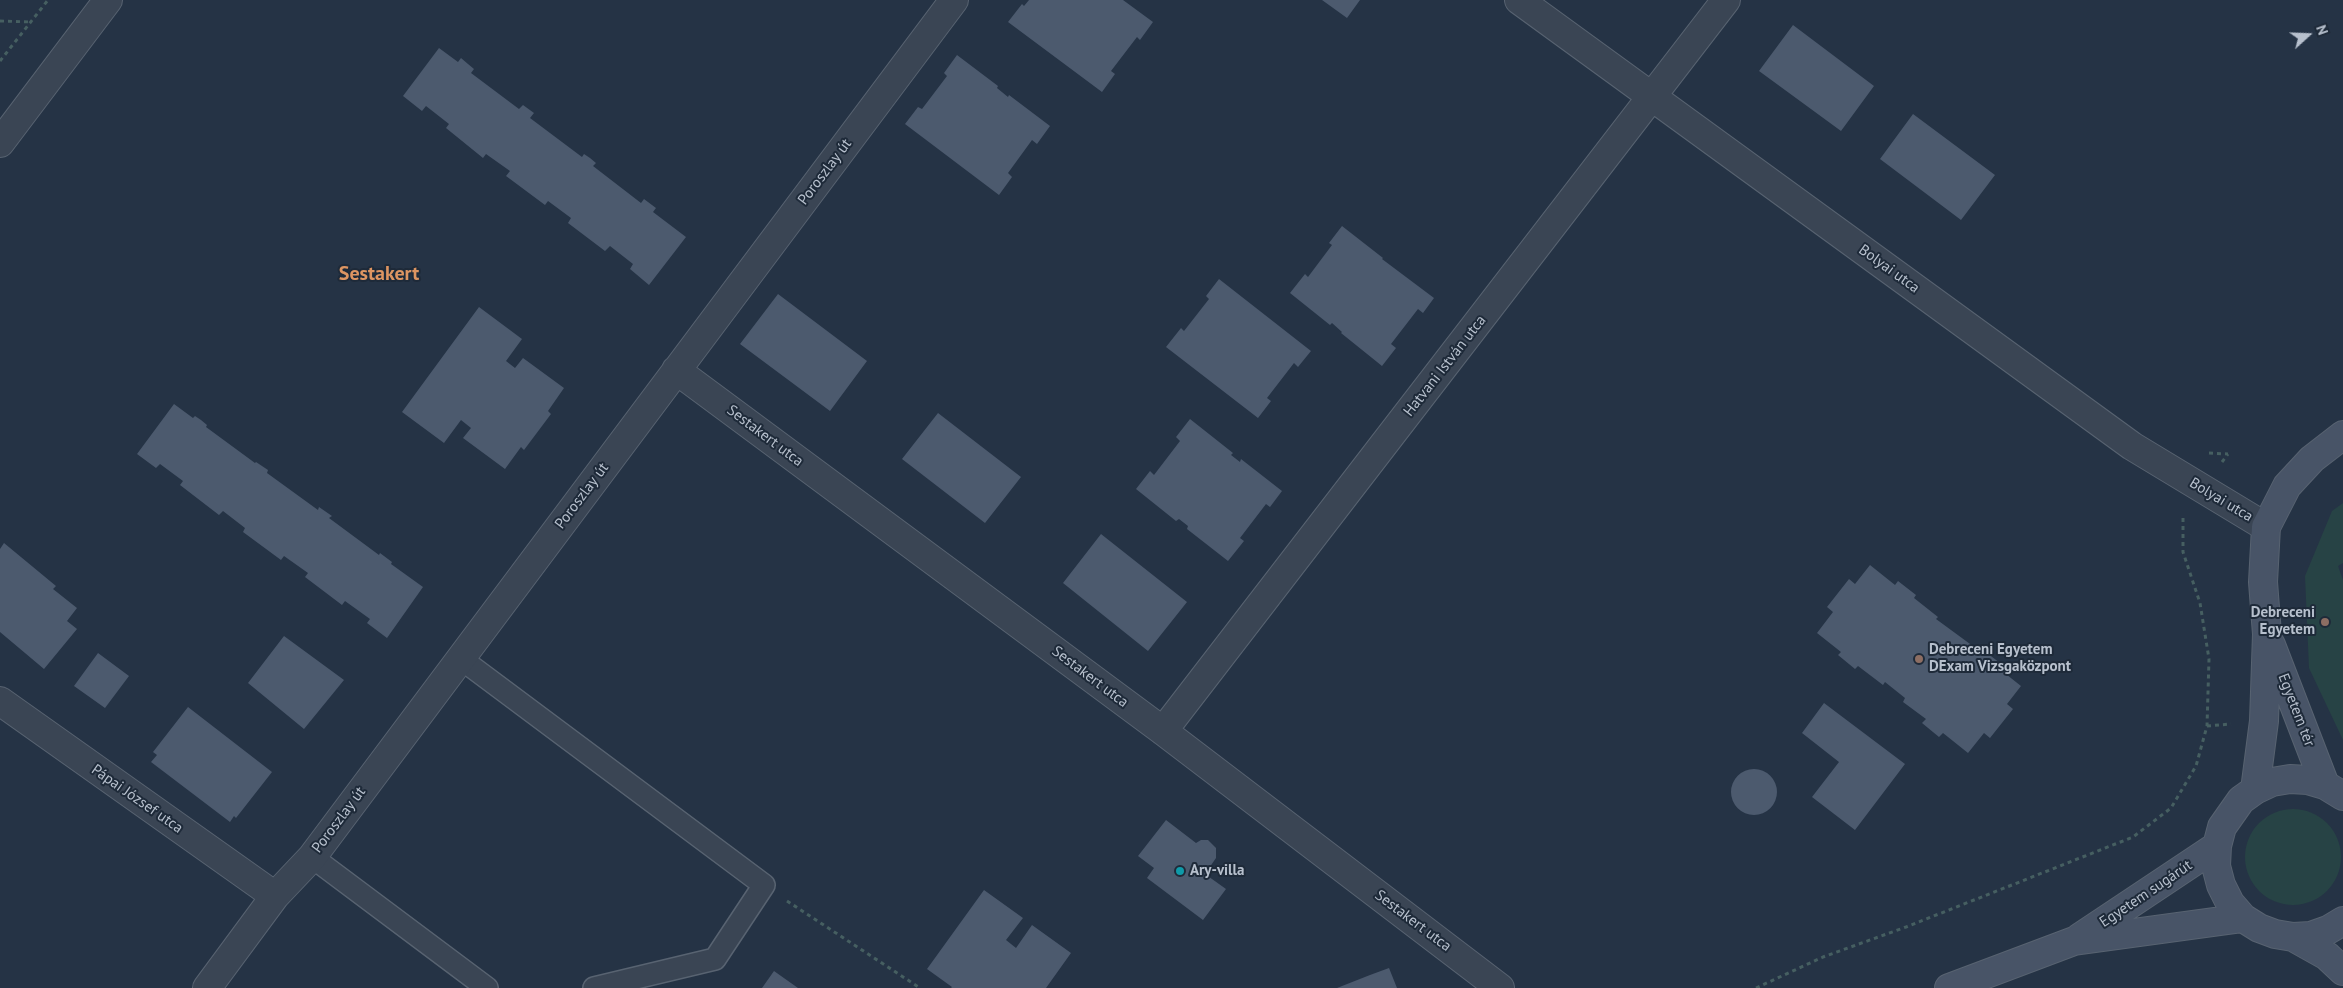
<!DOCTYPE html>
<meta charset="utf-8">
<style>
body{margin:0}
#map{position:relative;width:2343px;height:988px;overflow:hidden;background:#253345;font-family:"PT Sans",sans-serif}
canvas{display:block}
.north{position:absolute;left:2283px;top:10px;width:50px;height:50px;-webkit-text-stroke:4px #1e2a39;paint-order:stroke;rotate:70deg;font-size:14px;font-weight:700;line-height:20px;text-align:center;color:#b7c0cd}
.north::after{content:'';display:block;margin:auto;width:18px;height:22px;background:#b7c0cd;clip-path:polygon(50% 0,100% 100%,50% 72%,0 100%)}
</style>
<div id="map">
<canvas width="2343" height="988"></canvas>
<div class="north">N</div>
</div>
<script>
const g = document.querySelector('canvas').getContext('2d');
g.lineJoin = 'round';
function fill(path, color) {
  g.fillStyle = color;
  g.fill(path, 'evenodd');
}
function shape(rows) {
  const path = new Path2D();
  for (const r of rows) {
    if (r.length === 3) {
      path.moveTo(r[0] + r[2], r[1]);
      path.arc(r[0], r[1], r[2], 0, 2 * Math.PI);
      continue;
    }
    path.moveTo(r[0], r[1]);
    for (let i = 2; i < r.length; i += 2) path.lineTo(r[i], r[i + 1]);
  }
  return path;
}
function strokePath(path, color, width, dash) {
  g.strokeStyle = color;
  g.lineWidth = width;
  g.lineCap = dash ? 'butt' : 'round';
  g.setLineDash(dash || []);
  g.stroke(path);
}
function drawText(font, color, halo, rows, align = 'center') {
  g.font = font + ' "PT Sans",sans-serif';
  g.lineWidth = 4;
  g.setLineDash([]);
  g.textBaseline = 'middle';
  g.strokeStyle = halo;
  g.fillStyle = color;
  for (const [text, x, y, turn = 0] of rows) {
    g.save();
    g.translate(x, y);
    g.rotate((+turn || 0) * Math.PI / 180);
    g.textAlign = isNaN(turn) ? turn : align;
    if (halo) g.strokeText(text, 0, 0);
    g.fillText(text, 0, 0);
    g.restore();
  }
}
fill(shape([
 [2343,503,2343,563,2338,566,2343,580,2343,740,2309,668,2305,576,2332,511],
 [2293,857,48]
]), '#274345');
fill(shape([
 [1029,0,1123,0,1153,22,1140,40,1137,37,1111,71,1115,74,1102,92,1008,22,1022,4,1024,6],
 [1322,0,1360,0,1347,18],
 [1793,25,1874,86,1841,131,1759,71],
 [439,48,458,62,461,58,468,64,474,69,471,73,519,109,523,105,534,113,530,118,582,157,584,154,590,158,596,163,593,166,641,203,644,199,656,208,653,212,686,237,649,285,630,269,633,264,610,246,605,251,568,223,571,218,548,201,545,205,506,176,510,171,486,154,483,158,446,128,449,124,426,106,422,111,403,96],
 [957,55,998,86,997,88,1008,97,1009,95,1050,126,1037,144,1032,140,1008,173,1012,177,999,195,905,124,918,107,922,109,947,76,944,73],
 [1913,114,1995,175,1961,220,1880,159],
 [1342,226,1383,258,1382,259,1434,298,1423,313,1418,309,1391,344,1396,348,1382,366,1341,333,1342,332,1332,323,1330,325,1290,293,1305,274,1308,277,1332,245,1329,243],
 [1219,279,1311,351,1298,367,1294,363,1267,398,1271,401,1258,418,1166,347,1181,328,1184,331,1209,299,1206,296],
 [778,294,867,361,830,411,740,344],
 [479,307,522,339,506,361,515,368,523,358,564,388,548,411,551,414,524,450,521,447,505,469,463,438,471,428,461,420,444,443,402,412],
 [174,404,193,418,195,416,201,420,207,425,206,427,255,463,256,462,268,470,267,473,318,510,319,507,332,516,329,518,379,555,380,553,392,562,391,564,423,587,387,638,367,623,370,619,345,601,342,605,305,577,308,573,284,556,281,560,243,532,245,528,223,511,219,515,180,485,183,481,160,464,156,468,137,454],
 [938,413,1021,477,985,523,902,459],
 [1190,419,1233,453,1231,455,1240,462,1241,459,1282,491,1270,507,1266,504,1240,538,1244,541,1228,561,1187,529,1188,526,1179,519,1176,521,1136,489,1150,471,1154,475,1180,441,1176,437],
 [1101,534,1187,602,1148,651,1063,583],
 [4,543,56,586,53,589,77,608,67,621,77,629,44,669,0,632,0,549],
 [1870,565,1895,585,1898,581,1916,595,1914,598,1938,617,1936,619,1981,652,1983,650,2000,663,1997,667,2021,686,2007,704,2013,709,1990,738,1984,733,1968,753,1943,733,1939,737,1922,723,1926,719,1903,702,1905,698,1885,682,1883,685,1858,666,1855,669,1838,655,1841,652,1817,633,1833,612,1827,607,1849,579,1855,584],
 [284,636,344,680,304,729,248,683],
 [98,653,129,676,105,708,74,686],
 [1824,703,1905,764,1855,830,1812,797,1839,762,1802,733],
 [188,707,272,772,236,818,234,816,230,822,151,762,157,755,153,752],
 [1754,792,23],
 [1166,820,1196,843,1201,840,1208,840,1216,848,1216,858,1205,874,1226,889,1203,920,1147,878,1154,868,1138,856],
 [984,890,1023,918,1006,940,1016,948,1032,925,1071,953,1046,988,951,988,952,987,927,969],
 [1389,968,1397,988,1337,988,1370,975],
 [774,971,798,988,762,988]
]), '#4c5a6e');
const lane = shape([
 [460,658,764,885,715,959,594,988],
 [312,857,487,988]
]);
const street = shape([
 [1519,0,2132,446,2266,527],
 [0,143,108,0],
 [676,370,1163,731,1500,988],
 [0,701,275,896],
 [1163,731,1726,0],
 [207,988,275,896,312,857,954,0]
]);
const secondary = shape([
 [2271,645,2325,785],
 [2255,790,2264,721,2267,634,2263,582,2266,527,2287,486,2312,459,2343,435],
 [2343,796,2325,785,2308,780,2290,779,2272,782,2255,790,2241,800,2222,827,2217,846,2216,866,2221,885,2230,903,2243,918,2259,928,2275,934,2293,937,2311,936,2328,930,2343,921],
 [2293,937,2327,956,2343,971],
 [2079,938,2217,846],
 [1949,988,2074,941,2243,918]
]);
strokePath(lane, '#586371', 24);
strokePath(street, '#586371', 30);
strokePath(secondary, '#586371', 30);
strokePath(shape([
 [0,21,32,22],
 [0,61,48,0],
 [2209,453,2228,454],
 [2222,462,2228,454],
 [2207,726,2231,724],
 [787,901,920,988],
 [1756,988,1823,957,1906,927,2133,837,2171,808,2196,766,2207,726,2209,659,2200,603,2183,552,2183,515]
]), '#465f61', 3, [4, 4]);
strokePath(lane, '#3a4554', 21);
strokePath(street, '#3a4554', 28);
strokePath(secondary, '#485467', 28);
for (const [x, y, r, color] of [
 [2325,622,5,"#8d6e63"],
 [1919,659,5,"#8d6e63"],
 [1180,871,5,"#0f9aa8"]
]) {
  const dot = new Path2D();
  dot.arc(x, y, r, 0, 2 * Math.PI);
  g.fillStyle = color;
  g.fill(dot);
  strokePath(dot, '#1e2a39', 2);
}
drawText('15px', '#b7c0cd', '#1e2a39', [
 ["Poroszlay út",825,172,-53],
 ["Bolyai utca",1889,269,36],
 ["Hatvani István utca",1445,366,-52],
 ["Sestakert utca",765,436,37],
 ["Poroszlay út",582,496,-53],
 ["Bolyai utca",2221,500,31],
 ["Sestakert utca",1090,677,37],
 ["Egyetem tér",2296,710,69],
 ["Pápai József utca",137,799,35],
 ["Poroszlay út",339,820,-53],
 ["Egyetem sugárút",2146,894,-34],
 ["Sestakert utca",1413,921,37]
]);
drawText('bold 15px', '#b7c0cd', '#1e2a39', [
 ["Debreceni",2315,613,"right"],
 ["Egyetem",2315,630,"right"],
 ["Debreceni Egyetem",1929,650],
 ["DExam Vizsgaközpont",1929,667],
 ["Ary-villa",1190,871]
], 'left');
drawText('bold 20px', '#dd9562', '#1e2a39', [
 ["Sestakert",379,274]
]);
</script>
